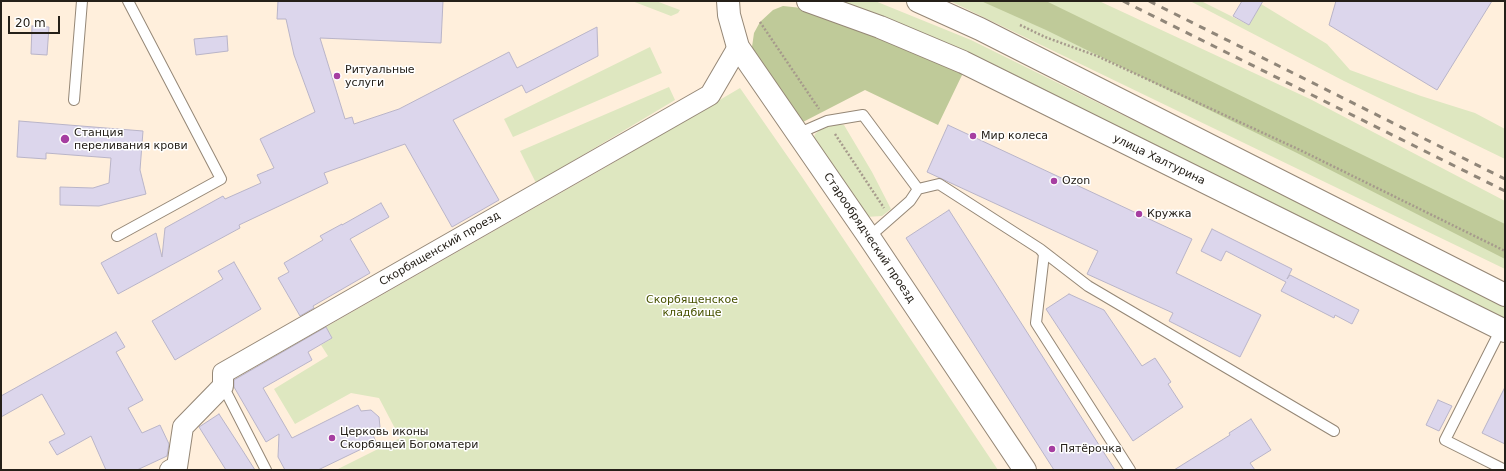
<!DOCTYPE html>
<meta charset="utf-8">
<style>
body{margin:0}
#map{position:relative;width:1506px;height:471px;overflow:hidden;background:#ffefdc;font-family:"DejaVu Sans",sans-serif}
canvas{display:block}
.frame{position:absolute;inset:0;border:2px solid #252019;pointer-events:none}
.scale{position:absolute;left:8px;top:16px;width:52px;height:18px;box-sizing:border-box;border:2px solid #252019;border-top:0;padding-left:5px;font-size:12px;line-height:14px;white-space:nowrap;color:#252019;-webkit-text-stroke:3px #fff;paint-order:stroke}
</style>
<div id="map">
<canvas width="1506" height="471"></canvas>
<div class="frame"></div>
<div class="scale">20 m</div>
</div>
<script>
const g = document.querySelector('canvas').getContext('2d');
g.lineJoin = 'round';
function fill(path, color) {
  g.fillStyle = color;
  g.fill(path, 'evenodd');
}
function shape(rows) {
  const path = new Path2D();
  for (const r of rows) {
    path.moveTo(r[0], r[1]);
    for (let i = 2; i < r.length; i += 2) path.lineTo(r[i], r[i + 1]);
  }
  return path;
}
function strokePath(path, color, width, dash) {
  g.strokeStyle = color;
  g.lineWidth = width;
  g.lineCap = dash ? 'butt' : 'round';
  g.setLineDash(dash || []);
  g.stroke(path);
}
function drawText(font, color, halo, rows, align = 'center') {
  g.font = font + ' "DejaVu Sans",sans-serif';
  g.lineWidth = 3;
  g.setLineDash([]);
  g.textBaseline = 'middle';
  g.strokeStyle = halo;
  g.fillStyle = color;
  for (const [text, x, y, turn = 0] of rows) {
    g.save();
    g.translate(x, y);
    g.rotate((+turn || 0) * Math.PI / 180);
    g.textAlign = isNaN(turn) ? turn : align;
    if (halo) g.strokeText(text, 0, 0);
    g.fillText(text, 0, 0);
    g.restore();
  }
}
fill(shape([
 [632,1,656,1,680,10,678,13,671,16],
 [836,1,875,1,971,40,1505,304,1505,322,1140,137,964,54],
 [950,1,1099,1,1310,99,1505,201,1505,269],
 [1190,1,1201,1,1249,25,1261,4,1327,44,1350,70,1421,96,1475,113,1505,129,1505,159,1344,81],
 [650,47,662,73,513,137,504,119],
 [669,87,675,100,536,183,520,151],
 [740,88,802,177,998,470,336,470,400,438,379,398,351,393,295,424,274,389,328,356,321,345,332,338,326,327,601,170],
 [837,124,844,125,872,172,891,209,882,216,866,217,813,141,815,134,821,129]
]), '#dee7c0');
fill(shape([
 [981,1,1046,1,1505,224,1505,259,1297,153,1046,30],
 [783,6,802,8,870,34,963,73,938,125,865,90,801,123,757,60,752,47,754,33,760,22,773,10]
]), '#bfca99');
const building = shape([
 [278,1,443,1,441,43,320,38,345,119,352,117,354,124,399,109,509,52,517,68,597,27,598,56,526,93,522,85,453,120,499,200,452,227,405,144,324,173,328,183,239,225,240,228,118,294,101,263,156,233,162,257,165,228,223,196,225,199,261,183,257,175,274,168,260,139,315,112,294,55,286,19,277,19,278,1],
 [1242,1,1263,1,1249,25,1233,16,1242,1],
 [1336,1,1492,1,1437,90,1329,25,1336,1],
 [32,26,49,27,47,55,31,54,32,26],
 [227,36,228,51,196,55,194,39,227,36],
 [19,121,143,131,140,170,146,194,99,206,60,205,60,187,93,188,109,183,111,158,46,153,46,159,17,157,19,121],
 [948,125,1192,239,1176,273,1261,315,1240,357,1169,321,1173,313,1087,274,1098,251,927,172,948,125],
 [381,203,389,217,350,239,370,273,313,306,314,308,300,316,278,278,289,272,284,263,323,240,320,236,342,224,342,225,381,203],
 [949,210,1115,470,1054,470,906,238,949,210],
 [1212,229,1292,269,1287,279,1290,275,1359,310,1352,324,1335,315,1334,318,1281,291,1286,282,1226,251,1221,261,1201,251,1212,229],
 [234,262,261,309,175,360,152,321,223,279,218,271,234,262],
 [1069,294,1104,310,1142,366,1155,358,1171,382,1168,384,1183,407,1133,441,1046,309,1069,294],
 [326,327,332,338,308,352,312,360,263,388,292,438,358,405,361,411,371,410,379,417,380,427,373,435,376,442,318,470,285,470,278,457,279,434,266,442,234,387,234,380,326,327],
 [116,332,125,347,116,352,143,400,128,408,142,433,160,425,169,444,167,456,137,470,106,470,91,436,57,455,49,442,65,434,42,394,1,417,1,396,116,332],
 [1505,387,1505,444,1482,433,1505,387],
 [1438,400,1452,406,1439,431,1426,425,1438,400],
 [219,414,241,448,255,470,226,470,199,427,219,414],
 [1251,419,1271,450,1250,463,1255,470,1174,470,1230,435,1229,433,1251,419]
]);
fill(building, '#dcd6ec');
strokePath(building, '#b9b4c8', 1);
const service = shape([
 [74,100,82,1],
 [797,134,827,121,863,115,918,189,939,184,1040,249,1088,286,1334,431],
 [117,236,221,179,128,1],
 [869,237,910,201,918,189],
 [1040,249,1044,254,1036,323,1130,470],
 [1501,329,1445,440,1505,470],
 [223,386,266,470]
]);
const minor = shape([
 [170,470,177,467,183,427,223,386,223,373,710,95,738,47]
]);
const tertiary = shape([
 [728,1,729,15,738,47,869,237,1025,470]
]);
const secondary = shape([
 [808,1,880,27,963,62,1505,331],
 [918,1,980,29,1505,295]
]);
strokePath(service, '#958776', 12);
strokePath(minor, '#958776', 22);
strokePath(tertiary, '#958776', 24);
strokePath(secondary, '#958776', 24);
strokePath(shape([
 [760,22,819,109],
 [1020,25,1045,37,1097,56,1300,150,1505,251],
 [835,134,884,208]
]), '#a69a8c', 2.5, [2, 2]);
strokePath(service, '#fff', 10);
strokePath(minor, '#fff', 20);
strokePath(tertiary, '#fff', 22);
strokePath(secondary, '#fff', 22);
strokePath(shape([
 [1123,1,1505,191],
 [1149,1,1505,179]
]), '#908679', 3, [7, 7]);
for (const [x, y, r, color] of [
 [337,76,4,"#a63ea1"],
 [973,136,4,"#a63ea1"],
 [65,139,5,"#a63ea1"],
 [1054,181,4,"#a63ea1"],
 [1139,214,4,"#a63ea1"],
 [332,438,4,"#a63ea1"],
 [1052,449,4,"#a63ea1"]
]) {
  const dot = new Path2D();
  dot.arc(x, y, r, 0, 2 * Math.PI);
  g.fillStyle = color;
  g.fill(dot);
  strokePath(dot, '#fff', 1.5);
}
drawText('11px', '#252019', '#fff', [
 ["Ритуальные",345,70],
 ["услуги",345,83],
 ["Станция",74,133],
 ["переливания крови",74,146],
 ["Мир колеса",981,136],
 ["Ozon",1062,181],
 ["Кружка",1147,214],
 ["Церковь иконы",340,432],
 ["Скорбящей Богоматери",340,445],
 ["Пятёрочка",1060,449]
], 'left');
drawText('11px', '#252019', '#fff', [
 ["улица Халтурина",1159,160,26],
 ["Старообрядческий проезд",869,238,56],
 ["Скорбященский проезд",440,249,-30]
]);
drawText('11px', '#485301', '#fff', [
 ["Скорбященское",692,300],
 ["кладбище",692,313]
]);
</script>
